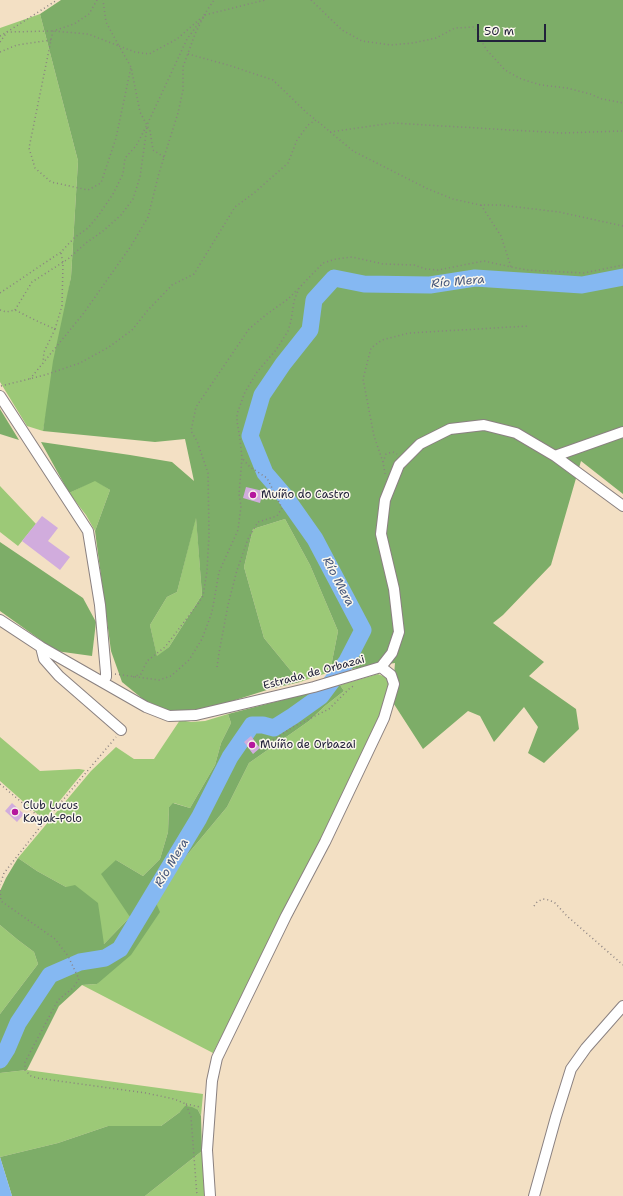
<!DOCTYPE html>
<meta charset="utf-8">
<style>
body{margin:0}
#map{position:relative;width:623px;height:1196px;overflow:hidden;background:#f3e0c4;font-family:"Shantell Sans",sans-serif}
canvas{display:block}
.scale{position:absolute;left:477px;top:24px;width:69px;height:18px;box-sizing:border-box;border:2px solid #22223b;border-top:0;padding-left:5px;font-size:12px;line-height:14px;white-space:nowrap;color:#22223b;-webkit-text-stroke:3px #fbf7ec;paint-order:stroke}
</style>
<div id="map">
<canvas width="623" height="1196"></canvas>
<div class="scale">50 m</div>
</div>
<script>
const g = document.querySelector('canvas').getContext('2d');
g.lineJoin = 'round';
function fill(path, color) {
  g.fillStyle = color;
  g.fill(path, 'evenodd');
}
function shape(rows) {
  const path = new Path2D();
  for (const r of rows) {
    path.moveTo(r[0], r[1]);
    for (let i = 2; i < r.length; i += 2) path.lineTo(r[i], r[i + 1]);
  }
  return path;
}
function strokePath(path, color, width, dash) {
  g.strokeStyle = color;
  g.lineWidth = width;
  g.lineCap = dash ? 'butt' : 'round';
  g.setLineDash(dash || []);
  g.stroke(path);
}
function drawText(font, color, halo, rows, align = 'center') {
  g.font = font + ' "Shantell Sans",sans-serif';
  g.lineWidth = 3;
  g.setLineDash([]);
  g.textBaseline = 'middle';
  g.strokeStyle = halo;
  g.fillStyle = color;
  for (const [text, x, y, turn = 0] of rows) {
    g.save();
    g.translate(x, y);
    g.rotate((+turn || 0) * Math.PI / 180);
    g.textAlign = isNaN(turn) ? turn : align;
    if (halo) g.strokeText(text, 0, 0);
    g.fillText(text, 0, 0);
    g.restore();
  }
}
fill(shape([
 [40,14,78,161,71,277,43,431,27,426,0,382,0,28],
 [95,480,110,490,95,531,86,515,69,493],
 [0,486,36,524,18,546,0,532],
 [196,516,202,595,169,647,157,657,150,625,167,597,177,592],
 [285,519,310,565,338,631,330,672,300,682,264,638,244,567,253,529],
 [378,674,385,677,389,681,391,688,382,717,260,962,213,1053,82,985,97,984,153,896,227,807,249,763,309,721,325,706,344,691,340,685],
 [228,714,231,723,221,743,215,765,190,808,174,803,169,807,168,832,160,859,143,876,116,860,130,917,104,944,66,887,37,871,18,858,91,771,116,747,134,759,154,759,180,720,191,722,205,721],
 [0,737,40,771,79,769,85,770,44,820,0,781],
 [0,925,18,940,34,952,38,964,0,1014],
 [27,1070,203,1094,201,1116,198,1110,180,1112,161,1126,108,1126,58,1143,0,1157,0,1073],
 [202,1151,208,1196,145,1196]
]), '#9cc977');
fill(shape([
 [61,0,623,0,623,494,581,461,551,565,503,615,493,623,544,662,529,676,576,709,579,729,544,763,528,753,538,727,524,707,494,742,480,716,468,711,423,749,392,701,395,663,330,672,338,631,310,565,285,519,253,529,244,567,264,638,300,682,270,689,207,709,169,711,144,700,122,682,111,651,95,531,110,490,95,481,69,493,41,442,130,455,172,462,194,481,185,439,155,442,43,431,53,361,71,277,78,161,40,14],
 [196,518,202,595,169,647,157,656,150,625,167,597,177,592],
 [0,409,19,440,0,434],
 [0,542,83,598,96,622,92,656,56,651,0,611],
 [340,685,344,691,325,706,309,721,249,763,227,807,153,896,160,912,131,955,97,984,82,985,59,1006,27,1070,0,1073,0,1014,38,964,34,952,18,940,0,925,0,891,6,878,18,858,37,871,66,887,75,885,98,903,104,944,130,917,101,874,116,860,143,876,160,859,168,832,169,807,173,803,190,808,215,765,221,743,231,723,228,714],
 [185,1106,192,1107,198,1110,201,1116,202,1151,145,1196,12,1196,0,1157,58,1143,108,1126,161,1126,180,1112]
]), '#7dad68');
fill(shape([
 [0,1157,12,1196,0,1196]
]), '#85b8f2');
strokePath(shape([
 [0,1060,7,1049,18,1023,50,975,80,962,105,958,120,949,199,818,230,757,252,725,263,725,274,728,293,716,321,696,347,661,363,630,315,539,284,495,265,473,250,436,262,395,283,364,310,330,314,300,334,278,364,284,430,285,475,278,582,285,623,277]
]), '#85b8f2', 17);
fill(shape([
 [246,487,263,491,260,503,243,498],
 [42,516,58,528,48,541,70,557,60,570,22,541],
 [251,736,260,748,253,754,244,742],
 [12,803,24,814,17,822,5,811]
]), '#d1acdd');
const street = shape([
 [0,396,88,531,100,605,106,673,106,677,102,681],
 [555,456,623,432],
 [0,620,41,647,146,707,169,716,196,715,314,687,381,667,392,653,399,632,394,589,381,534,385,500,399,465,420,444,450,429,484,425,516,433,555,456,623,506],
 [41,647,44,659,59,676,121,730],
 [210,1196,207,1150,212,1081,217,1058,286,916,325,842,384,718,394,684,391,675,381,667],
 [534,1196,556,1117,571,1069,586,1048,623,1006]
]);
strokePath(street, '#8a8180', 12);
strokePath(shape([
 [97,0,89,14,74,24,53,31,51,40,29,148,35,168,51,182,88,190,101,183,116,138,131,67],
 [311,0,342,30,362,41,391,45,413,43,436,38,455,28,474,27,486,49,505,70,521,79,541,85,567,88,590,94,602,99,623,103],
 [204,15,214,0],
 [205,15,265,0],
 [0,36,7,32,57,0],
 [0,42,7,32,53,31,88,34,119,46,106,22,103,0],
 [0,52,17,45,51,40],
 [188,54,228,65,273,80,307,113,316,120],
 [330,132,392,123,562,133,623,131],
 [164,157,153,150,150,131,140,112,131,67,119,46,135,52,149,54,177,39,201,18],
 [481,205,501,236,511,267],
 [0,293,61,252,75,237,88,228,98,216,113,194,123,174,125,158,136,146,147,125,187,39,204,16,195,34,183,67,183,90,178,113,159,173,148,217,131,246,83,314,30,379],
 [0,310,6,312,15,310,39,322,55,329,44,352,43,362],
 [15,310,32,282,68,259,86,243,103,231,121,215,133,199,140,177,147,127],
 [55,329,62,306,63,263,61,253],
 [1,386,45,375,80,363,109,347,132,330,148,310,172,285,194,274,235,207,254,193,288,163,297,140,308,125,316,120,353,151,428,189,453,199,480,205,500,205,559,212,623,226],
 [383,462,374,436,363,379,371,348,382,340,409,333,529,326],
 [385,474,383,462,386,454,393,452,397,454],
 [217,667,219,653,228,605,237,570,248,539,258,522,277,516,282,508,267,478,250,467,242,458],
 [115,674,159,680,171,676,189,660,202,639,212,612,219,572,238,530,241,506,239,494,242,458,240,439,237,421,237,414,245,392,257,372,276,350,288,331,291,321,294,301,299,288,323,263,336,259,352,257,383,264,414,265,426,269,438,270,484,261,511,267,527,270,584,273,623,265],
 [133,677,141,674,147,661,165,647,197,605,203,596,207,571,209,535,208,473,197,441,191,431,196,407,249,329,267,314,288,299,298,289],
 [273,740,293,727,329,709,349,689,355,685],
 [0,784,38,816,41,826,4,873,0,885],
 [41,826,116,737],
 [0,890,1,901,55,939,68,956,79,979,73,988,58,1000,25,1062,25,1070,31,1076,37,1078,146,1093,174,1099,186,1104,191,1117,197,1196],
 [534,906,537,902,543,899,549,900,555,903,567,916,623,965],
 [186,1104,200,1107]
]), '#8a8180', 1.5, [1, 3]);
strokePath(street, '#fff', 10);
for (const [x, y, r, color] of [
 [253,495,4,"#b5179e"],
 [252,745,4,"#b5179e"],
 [15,812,4,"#b5179e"]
]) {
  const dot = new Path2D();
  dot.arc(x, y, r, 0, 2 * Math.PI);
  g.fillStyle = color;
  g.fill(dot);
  strokePath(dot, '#fbf7ec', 1.5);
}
drawText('11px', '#22223b', '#fbf7ec', [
 ["Muíño do Castro",261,495],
 ["Muíño de Orbazai",260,745],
 ["Club Lucus",23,806],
 ["Kayak-Polo",23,819]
], 'left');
drawText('11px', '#22223b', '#fbf7ec', [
 ["Estrada de Orbazai",314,673,-15]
]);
drawText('italic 12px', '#45567b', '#fbf7ec', [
 ["Río Mera",458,282,-5],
 ["Río Mera",338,582,62],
 ["Río Mera",172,863,-59]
]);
</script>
